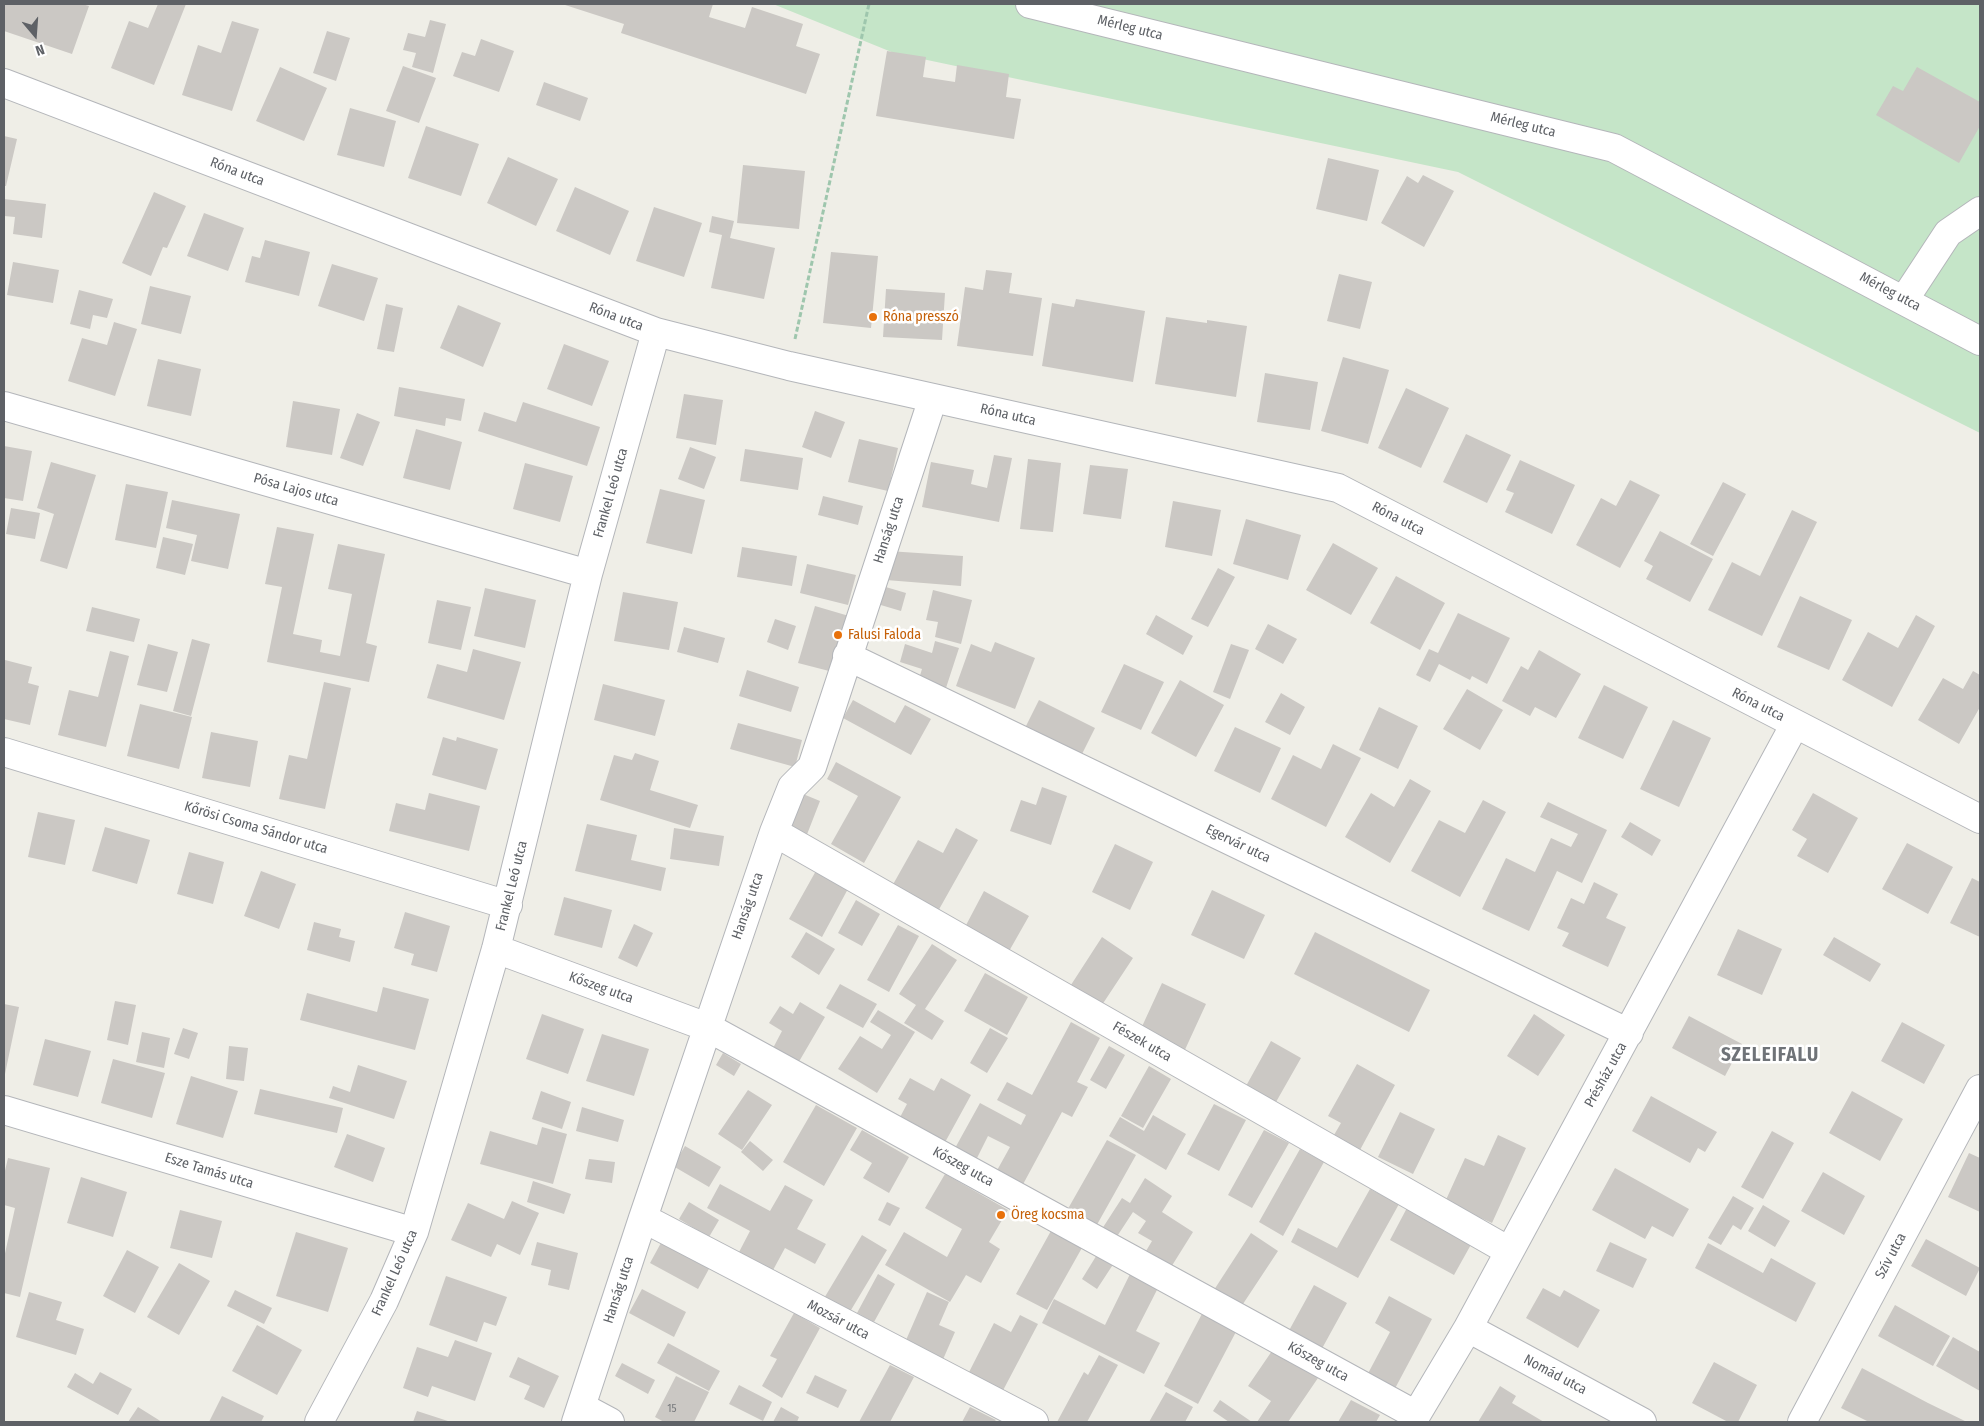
<!DOCTYPE html>
<meta charset="utf-8">
<style>
body{margin:0}
#map{position:relative;width:1984px;height:1426px;overflow:hidden;background:#efeee7;font-family:"Fira Sans Condensed",sans-serif}
canvas{display:block}
.frame{position:absolute;inset:0;border:5px solid #5e6166;pointer-events:none}
.north{position:absolute;left:10px;top:10px;width:50px;height:50px;-webkit-text-stroke:4px #fff;paint-order:stroke;rotate:162deg;font-size:14px;font-weight:700;line-height:20px;text-align:center;color:#5e6166}
.north::after{content:'';display:block;margin:auto;width:18px;height:22px;background:#5e6166;clip-path:polygon(50% 0,100% 100%,50% 72%,0 100%)}
</style>
<div id="map">
<canvas width="1984" height="1426"></canvas>
<div class="frame"></div>
<div class="north">N</div>
</div>
<script>
const g = document.querySelector('canvas').getContext('2d');
g.lineJoin = 'round';
function fill(path, color) {
  g.fillStyle = color;
  g.fill(path, 'evenodd');
}
function shape(rows) {
  const path = new Path2D();
  for (const r of rows) {
    path.moveTo(r[0], r[1]);
    for (let i = 2; i < r.length; i += 2) path.lineTo(r[i], r[i + 1]);
  }
  return path;
}
function strokePath(path, color, width, dash) {
  g.strokeStyle = color;
  g.lineWidth = width;
  g.lineCap = dash ? 'butt' : 'round';
  g.setLineDash(dash || []);
  g.stroke(path);
}
function drawText(font, color, halo, rows, align = 'center') {
  g.font = font + ' "Fira Sans Condensed",sans-serif';
  g.lineWidth = 5;
  g.setLineDash([]);
  g.textBaseline = 'middle';
  g.strokeStyle = halo;
  g.fillStyle = color;
  for (const [text, x, y, turn = 0] of rows) {
    g.save();
    g.translate(x, y);
    g.rotate((+turn || 0) * Math.PI / 180);
    g.textAlign = isNaN(turn) ? turn : align;
    if (halo) g.strokeText(text, 0, 0);
    g.fillText(text, 0, 0);
    g.restore();
  }
}
fill(shape([
 [773,4,1980,4,1980,433,1458,172,894,53]
]), '#c5e5c8');
fill(shape([
 [4,4,82,4,89,6,72,54,4,31],
 [158,4,186,4,154,85,111,68,129,21,148,28],
 [562,4,713,4,709,17,745,28,752,7,803,24,796,46,820,54,806,94,621,33,624,24],
 [430,20,446,24,433,73,412,67,416,53,403,50,408,33,425,37],
 [232,21,259,29,232,111,182,95,198,45,221,53],
 [327,31,350,38,336,81,313,73],
 [481,39,514,51,499,92,453,76,462,52,475,56],
 [887,51,926,57,923,77,955,82,957,65,1009,74,1006,97,1021,99,1014,139,876,116],
 [403,66,436,78,419,123,386,111],
 [280,67,327,88,304,141,256,121],
 [1917,67,1980,102,1980,126,1959,163,1876,115,1893,86,1903,91],
 [544,82,588,98,580,121,536,105],
 [350,108,396,121,384,167,337,155],
 [426,126,479,144,461,196,408,178],
 [4,136,17,139,6,186,4,186],
 [508,157,558,179,536,226,487,203],
 [1328,158,1379,170,1367,221,1316,209],
 [743,165,805,171,799,229,737,223],
 [1423,175,1454,191,1424,247,1381,223,1407,176,1418,183],
 [575,187,629,211,610,255,556,231],
 [154,192,186,206,167,248,163,247,151,276,122,263],
 [4,199,46,204,42,238,13,234,15,217,4,216],
 [654,207,702,223,684,277,636,261],
 [204,213,244,228,228,271,187,256],
 [712,216,734,221,730,238,775,248,764,299,711,288,722,235,709,232],
 [265,240,310,252,299,296,245,282,252,256,260,258],
 [831,252,878,256,871,328,823,323],
 [13,262,59,270,53,303,7,295],
 [332,264,378,278,364,321,318,306],
 [986,270,1012,273,1009,293,1042,298,1033,356,957,346,965,287,983,290],
 [1339,274,1372,282,1360,329,1327,321],
 [150,286,191,296,181,334,141,324],
 [886,289,945,293,942,340,883,337],
 [79,290,113,299,107,318,93,315,90,329,70,324],
 [1076,299,1145,311,1133,382,1042,366,1052,303,1074,307],
 [386,304,403,308,394,352,377,349],
 [458,305,501,323,483,367,440,348],
 [1166,317,1207,323,1207,320,1247,326,1236,397,1155,384],
 [114,322,137,329,115,396,68,381,82,338,107,345],
 [564,344,609,361,592,406,547,389],
 [1343,357,1389,370,1368,444,1321,431],
 [158,359,201,369,191,416,147,406],
 [1265,373,1318,382,1310,430,1257,422],
 [399,387,465,399,461,421,446,418,445,426,394,416],
 [1406,388,1449,408,1421,468,1378,448],
 [684,394,723,400,716,445,676,438],
 [293,401,340,409,332,455,286,447],
 [523,402,600,427,587,466,478,431,484,412,516,422],
 [815,411,845,422,831,458,802,447],
 [357,413,380,422,363,466,340,458],
 [416,429,462,442,450,490,403,478],
 [1466,434,1511,455,1487,503,1443,482],
 [859,439,898,448,888,491,848,482],
 [4,446,32,451,23,501,4,498],
 [690,447,716,457,704,489,678,479],
 [745,449,803,458,798,490,740,481],
 [994,455,1012,458,999,522,922,507,931,462,974,470,971,484,987,488],
 [1028,459,1061,463,1053,532,1020,529],
 [1520,460,1575,485,1552,534,1505,512,1514,493,1506,490],
 [51,462,96,475,67,569,40,561,54,514,37,508],
 [525,463,573,476,560,522,513,509],
 [1090,465,1128,469,1121,519,1083,514],
 [1630,480,1660,495,1620,568,1576,545,1601,498,1616,506],
 [1723,482,1746,494,1713,556,1690,544],
 [126,484,168,492,156,548,115,540],
 [660,489,705,500,692,554,646,543],
 [823,496,863,506,858,525,818,515],
 [172,500,240,514,228,569,191,561,197,535,166,528],
 [1173,501,1221,510,1212,556,1165,547],
 [11,508,40,513,35,539,6,534],
 [1792,510,1817,522,1762,636,1708,610,1732,562,1760,576],
 [1246,519,1301,535,1288,580,1233,564],
 [277,527,314,534,293,634,322,640,320,652,340,656,352,594,328,589,338,544,385,554,366,643,377,646,369,682,267,662,282,587,265,584],
 [1660,531,1713,559,1690,602,1646,579,1653,566,1644,561],
 [163,537,193,544,185,575,156,568],
 [1333,543,1378,568,1351,615,1306,590],
 [742,547,797,556,792,586,737,577],
 [888,551,963,556,961,586,886,580],
 [807,564,856,575,848,605,800,593],
 [1218,568,1235,577,1208,627,1191,619],
 [1396,576,1445,603,1420,650,1370,623],
 [879,585,906,593,901,611,874,603],
 [485,588,536,600,525,648,474,636],
 [933,590,972,600,961,644,935,637,938,622,926,620],
 [623,592,678,602,669,650,614,641],
 [1800,596,1852,620,1829,670,1777,647],
 [437,600,471,607,461,650,428,643],
 [815,606,849,616,833,672,798,663],
 [92,607,140,619,134,642,86,631],
 [1458,613,1510,638,1487,684,1472,676,1470,680,1439,664,1430,682,1416,675,1429,649,1438,653],
 [1156,615,1193,636,1183,655,1146,634],
 [1916,615,1935,626,1892,707,1842,680,1868,632,1898,648],
 [775,619,796,626,788,650,767,642],
 [1268,624,1297,639,1283,664,1255,649],
 [684,627,725,638,718,663,677,652],
 [192,639,210,644,191,716,173,711],
 [935,641,959,648,945,691,918,682,922,669,900,662,905,644,932,653],
 [995,642,1035,658,1015,709,956,686,971,644,991,652],
 [148,644,178,652,167,692,137,685],
 [1231,644,1249,650,1230,699,1213,692],
 [473,649,521,662,504,720,427,698,437,664,467,672],
 [1539,650,1581,674,1556,718,1535,707,1530,716,1502,701,1521,666,1528,670],
 [110,651,129,656,106,747,58,735,69,690,98,697],
 [5,660,32,667,28,683,39,686,30,725,4,719],
 [1124,664,1164,682,1141,730,1101,712],
 [747,670,799,687,791,712,739,696],
 [1973,671,1980,675,1980,707,1959,744,1918,720,1943,678,1963,689],
 [1180,680,1224,705,1196,757,1151,733],
 [324,682,351,688,325,809,279,799,289,755,307,759],
 [603,684,665,700,655,736,594,720],
 [1604,685,1648,707,1623,759,1578,738],
 [1467,689,1503,710,1480,750,1443,729],
 [1281,693,1305,707,1290,735,1265,722],
 [853,700,895,723,905,705,931,719,911,755,843,718],
 [1039,700,1095,728,1079,760,1023,732],
 [140,704,192,717,179,769,127,756],
 [1379,707,1418,726,1398,769,1359,750],
 [1673,720,1711,738,1679,807,1640,789],
 [738,723,802,740,795,767,730,749],
 [1235,727,1281,748,1260,793,1214,771],
 [211,732,258,741,250,787,202,778],
 [443,737,456,741,457,737,498,749,486,790,432,775],
 [1333,744,1361,758,1326,827,1271,799,1293,755,1321,769],
 [635,753,659,761,650,790,698,805,690,828,600,800,614,755,632,760],
 [836,762,901,797,864,863,831,844,858,796,827,779],
 [1410,779,1431,791,1390,863,1345,837,1371,793,1394,807],
 [1042,787,1067,796,1051,845,1010,831,1021,800,1036,805],
 [429,793,480,806,469,851,389,831,396,803,425,810],
 [1813,793,1858,818,1828,873,1797,856,1807,839,1792,830],
 [803,794,820,801,806,837,789,831],
 [1483,800,1506,812,1460,897,1411,871,1439,820,1465,833],
 [1548,802,1607,830,1582,883,1557,871,1529,931,1482,909,1506,858,1535,872,1551,838,1571,847,1578,834,1540,817],
 [38,812,75,820,65,865,28,857],
 [1630,822,1661,840,1652,856,1621,837],
 [587,824,637,835,631,860,666,868,661,891,575,871],
 [105,827,150,840,137,884,92,871],
 [674,828,724,836,719,866,670,859],
 [956,828,978,840,937,913,891,888,918,840,943,853],
 [1907,843,1953,867,1928,914,1882,889],
 [1115,844,1153,862,1130,910,1092,892],
 [189,852,224,862,213,904,177,894],
 [817,869,849,887,822,937,789,919],
 [261,871,296,884,279,929,244,916],
 [1972,878,1980,882,1980,937,1950,923],
 [1594,882,1618,894,1606,918,1626,927,1608,967,1562,946,1569,933,1557,928,1571,898,1584,904],
 [1212,890,1265,915,1244,959,1191,935],
 [984,891,1029,916,1008,953,964,929],
 [564,897,612,910,602,948,554,935],
 [856,900,880,914,862,946,838,933],
 [405,912,450,926,437,972,411,965,414,954,394,948],
 [314,922,341,929,339,937,355,941,350,962,307,950],
 [634,924,653,933,637,967,618,958],
 [898,925,919,936,889,992,867,980],
 [1738,929,1782,949,1762,995,1717,975],
 [806,932,835,949,819,975,791,957],
 [1315,932,1430,990,1409,1032,1294,974],
 [1102,937,1133,958,1100,1008,1069,988],
 [1834,937,1881,964,1870,982,1823,955],
 [932,944,957,960,925,1009,944,1021,932,1040,904,1023,916,1005,899,994],
 [985,973,1028,997,1007,1035,964,1011],
 [1162,983,1206,1004,1183,1054,1139,1033],
 [840,984,877,1004,863,1028,826,1008],
 [383,987,429,999,415,1050,300,1020,307,993,377,1012],
 [115,1001,136,1005,128,1045,107,1040],
 [800,1002,825,1017,797,1065,772,1050,782,1031,769,1023,780,1006,793,1014],
 [4,1004,19,1007,5,1074,4,1074],
 [878,1010,915,1032,877,1093,838,1069,860,1036,882,1049,891,1035,870,1022],
 [542,1014,584,1029,568,1074,526,1059],
 [1534,1014,1565,1035,1538,1076,1507,1056],
 [1689,1016,1742,1044,1725,1076,1672,1048],
 [1071,1022,1100,1038,1077,1082,1088,1087,1072,1117,1062,1112,1021,1188,995,1174,1010,1147,988,1136,975,1162,954,1150,980,1103,1021,1125,1026,1115,997,1100,1007,1082,1032,1095],
 [1902,1022,1945,1045,1924,1084,1881,1061],
 [183,1028,198,1033,189,1059,174,1054],
 [990,1028,1008,1038,987,1073,970,1063],
 [142,1032,170,1038,164,1068,136,1062],
 [602,1034,649,1049,634,1096,586,1081],
 [45,1039,91,1051,78,1097,33,1085],
 [1271,1041,1301,1058,1276,1102,1246,1086],
 [229,1046,248,1048,244,1081,226,1079],
 [1109,1046,1125,1055,1106,1089,1090,1080],
 [723,1053,741,1064,734,1076,716,1065],
 [113,1059,165,1073,152,1118,101,1103],
 [1357,1064,1395,1085,1360,1150,1334,1135,1341,1123,1328,1116],
 [358,1065,407,1081,394,1119,329,1098,333,1086,350,1092],
 [1149,1066,1171,1079,1143,1128,1121,1116],
 [191,1076,238,1091,223,1138,176,1124],
 [910,1078,934,1091,941,1078,971,1095,943,1146,898,1121,907,1104,898,1099],
 [260,1089,343,1108,337,1133,254,1114],
 [748,1090,772,1105,742,1150,718,1134],
 [541,1091,571,1102,562,1129,532,1119],
 [1852,1091,1903,1119,1880,1161,1829,1133],
 [1651,1096,1717,1132,1705,1152,1698,1148,1690,1163,1632,1131],
 [1214,1104,1246,1120,1219,1171,1187,1154],
 [816,1105,857,1128,824,1186,783,1162],
 [582,1107,624,1120,618,1142,576,1131],
 [1400,1112,1435,1129,1413,1174,1378,1157],
 [1153,1115,1186,1134,1166,1170,1109,1136,1120,1117,1144,1131],
 [542,1127,567,1134,553,1184,480,1164,490,1131,537,1145],
 [862,1130,909,1157,889,1193,863,1178,872,1163,850,1150],
 [1264,1130,1289,1143,1252,1208,1228,1195],
 [1772,1131,1794,1143,1763,1199,1741,1187],
 [347,1134,385,1148,373,1182,334,1167],
 [1498,1135,1526,1148,1492,1223,1445,1202,1465,1158,1484,1166],
 [1107,1140,1136,1155,1094,1230,1065,1214],
 [750,1141,773,1160,763,1171,741,1152],
 [685,1146,721,1167,709,1187,673,1166],
 [1300,1149,1324,1162,1283,1236,1259,1222],
 [1969,1153,1980,1158,1980,1212,1948,1197],
 [8,1158,50,1168,20,1297,4,1293,4,1258,15,1208,4,1205,4,1175],
 [589,1159,615,1162,612,1183,585,1179],
 [1615,1168,1689,1209,1673,1237,1652,1226,1645,1239,1592,1210],
 [1823,1172,1865,1196,1844,1235,1801,1211],
 [945,1174,1008,1210,989,1242,1000,1249,981,1283,966,1275,950,1302,885,1265,904,1232,947,1257,962,1229,925,1208],
 [81,1177,127,1192,113,1237,67,1223],
 [1145,1178,1172,1196,1162,1212,1193,1232,1168,1272,1143,1256,1152,1241,1138,1233,1146,1221,1133,1212,1114,1241,1100,1232,1122,1198,1130,1203],
 [533,1181,571,1194,564,1214,527,1202],
 [720,1184,770,1211,785,1185,813,1200,797,1229,826,1244,815,1264,785,1248,772,1272,738,1254,750,1231,707,1208],
 [1370,1189,1399,1204,1358,1278,1291,1242,1298,1228,1337,1248],
 [1733,1196,1754,1208,1741,1230,1733,1225,1721,1245,1708,1238],
 [512,1201,539,1213,520,1255,497,1244,491,1257,451,1240,468,1203,504,1219],
 [689,1202,719,1220,709,1237,679,1219],
 [887,1202,900,1208,890,1226,878,1220],
 [1763,1205,1790,1221,1775,1247,1748,1231],
 [1408,1206,1473,1241,1454,1275,1390,1240],
 [180,1210,222,1221,212,1258,170,1248],
 [1052,1229,1083,1246,1047,1310,1016,1294],
 [296,1232,348,1248,328,1312,276,1296],
 [1251,1233,1278,1251,1239,1310,1212,1293],
 [862,1235,887,1250,848,1315,823,1300],
 [1926,1239,1980,1268,1966,1296,1911,1266],
 [662,1241,710,1267,698,1289,650,1263],
 [537,1242,578,1253,569,1290,548,1285,551,1270,531,1265],
 [1610,1242,1647,1259,1633,1288,1596,1271],
 [1708,1243,1763,1273,1771,1258,1816,1283,1796,1322,1695,1268],
 [127,1250,159,1267,135,1313,103,1296],
 [1098,1253,1114,1263,1097,1289,1082,1279],
 [179,1263,210,1281,179,1335,147,1317],
 [1131,1272,1159,1286,1136,1331,1160,1343,1144,1374,1042,1323,1054,1299,1105,1325],
 [878,1274,895,1284,874,1322,857,1313],
 [446,1276,507,1297,496,1326,484,1322,477,1342,429,1325],
 [1314,1285,1347,1303,1319,1354,1286,1336],
 [1543,1288,1560,1297,1564,1290,1600,1310,1578,1348,1526,1318],
 [642,1289,686,1312,674,1337,629,1313],
 [235,1290,272,1308,264,1324,227,1306],
 [29,1292,62,1302,56,1320,84,1329,76,1355,16,1337],
 [927,1292,949,1302,939,1325,955,1332,941,1364,903,1347],
 [1389,1296,1432,1319,1391,1396,1364,1381,1390,1332,1375,1323],
 [1895,1305,1950,1336,1933,1366,1878,1336],
 [1204,1310,1238,1328,1198,1404,1164,1386],
 [794,1313,820,1328,782,1398,762,1386,777,1359,770,1356],
 [1020,1315,1038,1324,999,1398,965,1380,994,1323,1011,1332],
 [257,1325,302,1350,277,1395,232,1371],
 [1953,1337,1980,1352,1980,1391,1936,1366],
 [455,1340,492,1353,475,1401,432,1386,428,1397,403,1388,417,1347,448,1357],
 [668,1343,720,1371,709,1391,657,1363],
 [1274,1348,1318,1378,1288,1422,1257,1422,1271,1401,1248,1386],
 [1099,1355,1118,1365,1087,1422,1057,1422,1084,1372,1088,1375],
 [518,1357,559,1376,544,1408,524,1399,530,1386,509,1377],
 [1714,1362,1757,1385,1738,1422,1728,1422,1692,1403],
 [622,1363,655,1380,648,1394,615,1376],
 [890,1365,914,1377,890,1422,859,1422],
 [1862,1368,1928,1403,1967,1422,1869,1422,1841,1408],
 [100,1372,132,1389,118,1415,67,1387,75,1373,93,1384],
 [815,1375,847,1390,838,1408,806,1393],
 [676,1376,709,1392,694,1422,664,1422,655,1417],
 [739,1385,772,1402,763,1421,729,1404],
 [1500,1386,1516,1396,1512,1403,1544,1422,1478,1422],
 [1166,1392,1193,1407,1185,1422,1149,1422],
 [222,1396,264,1416,261,1422,209,1422],
 [1220,1400,1252,1422,1229,1422,1213,1411],
 [1351,1400,1380,1415,1376,1422,1338,1422],
 [138,1407,162,1422,128,1422],
 [781,1407,799,1417,797,1422,773,1422],
 [970,1407,996,1420,994,1422,962,1422],
 [417,1411,451,1422,413,1422]
]), '#cbc8c4');
const minor = shape([
 [1030,4,1614,148,1980,341],
 [4,83,656,332,789,366,1338,488,1980,819],
 [1904,300,1948,233,1980,211],
 [4,406,588,574],
 [847,656,1629,1033],
 [4,752,508,905],
 [774,832,1509,1251],
 [496,949,707,1027,1416,1415],
 [4,1110,414,1232],
 [643,1218,1034,1422],
 [1468,1328,1642,1422],
 [582,1407,610,1422],
 [319,1422,384,1301,414,1232,496,949,588,574,656,332],
 [576,1422,643,1218,774,832,792,787,812,767,933,398],
 [1412,1422,1468,1328,1795,724],
 [1802,1422,1980,1089]
]);
strokePath(minor, '#b4b6ba', 30);
strokePath(shape([
 [795,339,869,4]
]), '#9ec6ad', 3, [5, 2.5]);
strokePath(minor, '#fff', 28);
for (const [x, y, r, color] of [
 [873,317,5,"#e8710a"],
 [838,635,5,"#e8710a"],
 [1001,1215,5,"#e8710a"]
]) {
  const dot = new Path2D();
  dot.arc(x, y, r, 0, 2 * Math.PI);
  g.fillStyle = color;
  g.fill(dot);
  strokePath(dot, '#fff', 2);
}
drawText('11px', '#797b7e', null, [
 ["15",672,1409]
]);
drawText('14px', '#5e6166', '#fff', [
 ["Mérleg utca",1130,28,14],
 ["Mérleg utca",1523,125,14],
 ["Róna utca",237,172,21],
 ["Mérleg utca",1890,292,28],
 ["Róna utca",616,317,21],
 ["Róna utca",1008,415,13],
 ["Pósa Lajos utca",296,490,16],
 ["Frankel Leó utca",611,493,-74],
 ["Róna utca",1398,519,27],
 ["Hanság utca",889,530,-72],
 ["Róna utca",1758,705,27],
 ["Kőrösi Csoma Sándor utca",256,828,17],
 ["Egervár utca",1238,844,26],
 ["Frankel Leó utca",512,886,-76],
 ["Hanság utca",748,906,-71],
 ["Kőszeg utca",601,988,20],
 ["Fészek utca",1142,1042,30],
 ["Présház utca",1606,1075,-61],
 ["Kőszeg utca",963,1167,29],
 ["Esze Tamás utca",209,1171,17],
 ["Szív utca",1891,1256,-62],
 ["Frankel Leó utca",395,1273,-66],
 ["Hanság utca",619,1290,-72],
 ["Mozsár utca",838,1320,28],
 ["Kőszeg utca",1318,1362,29],
 ["Nomád utca",1555,1375,28]
]);
drawText('14px', '#c56008', '#fff', [
 ["Róna presszó",883,317],
 ["Falusi Faloda",848,635],
 ["Öreg kocsma",1011,1215]
], 'left');
g.letterSpacing = '1px';
drawText('bold 19px', '#6f7378', '#fff', [
 ["SZELEIFALU",1770,1056]
]);
g.letterSpacing = '0px';
</script>
